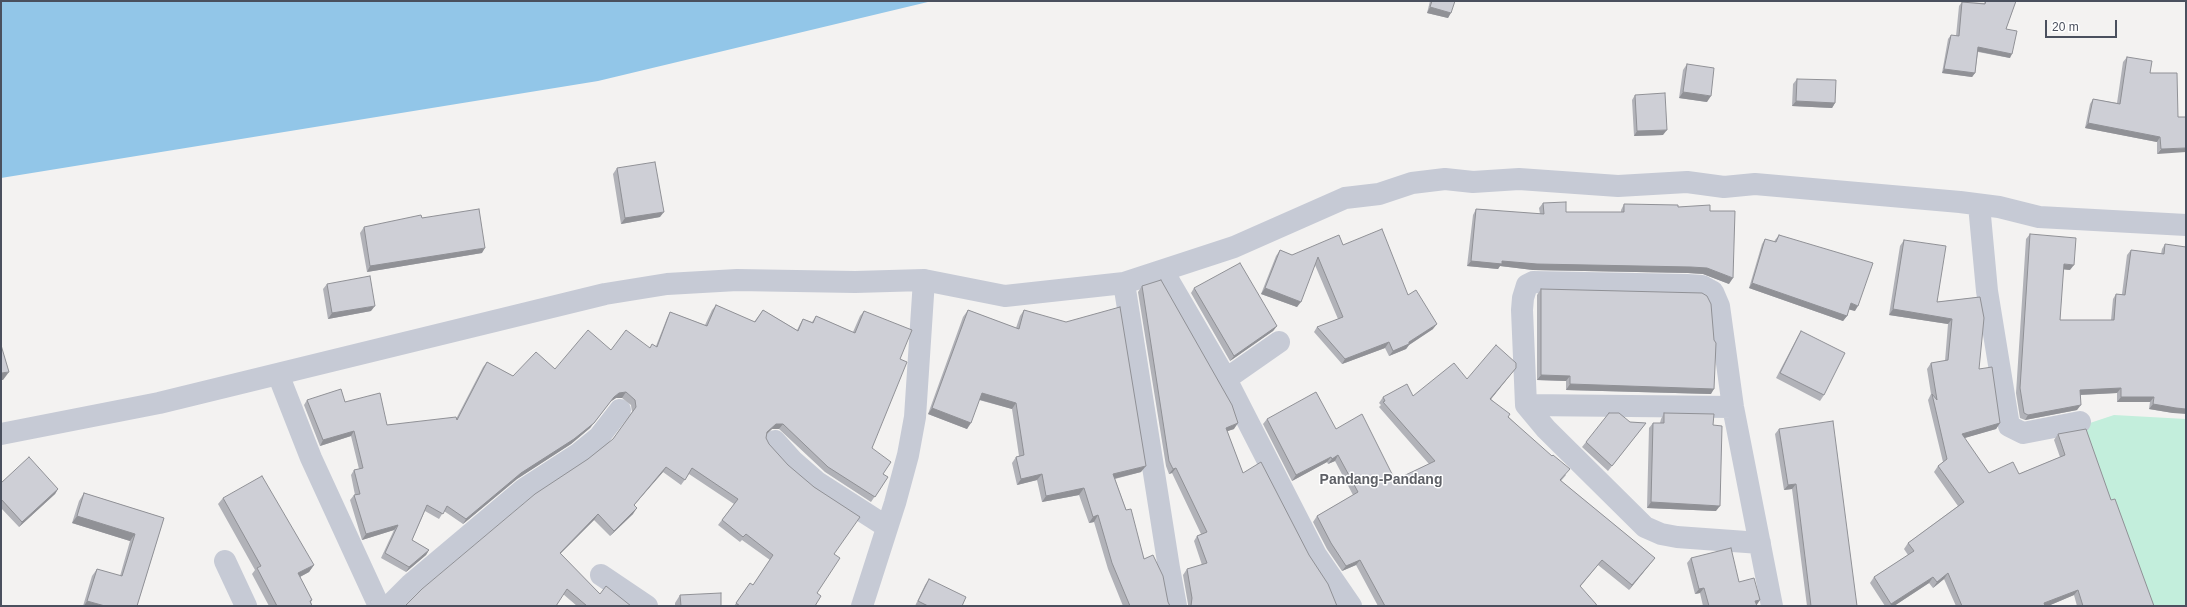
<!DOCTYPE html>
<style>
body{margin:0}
#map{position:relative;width:2187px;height:607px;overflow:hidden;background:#f3f2f1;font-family:Helvetica,sans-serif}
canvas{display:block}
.frame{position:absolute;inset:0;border:2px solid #4a505e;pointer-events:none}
.scale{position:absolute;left:2045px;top:20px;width:72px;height:18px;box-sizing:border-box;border:2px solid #4a505e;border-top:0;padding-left:5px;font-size:12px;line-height:14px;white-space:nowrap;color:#4a505e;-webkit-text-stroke:3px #fff;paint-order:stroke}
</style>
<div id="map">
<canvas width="2187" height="607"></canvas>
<div class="frame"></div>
<div class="scale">20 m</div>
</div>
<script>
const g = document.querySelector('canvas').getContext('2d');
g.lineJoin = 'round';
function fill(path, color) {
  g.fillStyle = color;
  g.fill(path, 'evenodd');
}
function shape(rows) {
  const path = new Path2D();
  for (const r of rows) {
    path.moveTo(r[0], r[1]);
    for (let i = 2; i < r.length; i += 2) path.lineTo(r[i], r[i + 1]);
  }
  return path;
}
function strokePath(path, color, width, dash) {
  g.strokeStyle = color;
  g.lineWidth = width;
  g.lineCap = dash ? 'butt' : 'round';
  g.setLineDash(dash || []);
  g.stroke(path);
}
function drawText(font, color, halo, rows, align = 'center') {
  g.font = font + ' Helvetica,sans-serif';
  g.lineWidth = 3;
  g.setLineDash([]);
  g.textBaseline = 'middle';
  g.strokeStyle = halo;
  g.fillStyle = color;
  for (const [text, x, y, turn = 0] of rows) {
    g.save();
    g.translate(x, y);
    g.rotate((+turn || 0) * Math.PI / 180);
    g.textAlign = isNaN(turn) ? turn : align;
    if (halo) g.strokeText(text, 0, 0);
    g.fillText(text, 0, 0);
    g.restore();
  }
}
fill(shape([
 [2114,415,2186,419,2186,606,2149,606,2078,427]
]), '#c3eedc');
fill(shape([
 [1,1,932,1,598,81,1,178]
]), '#92c6e8');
strokePath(shape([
 [1979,205,1987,291,2009,426,2023,433,2080,422],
 [1163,271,1226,379,1316,555,1351,606],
 [1124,283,1169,568,1176,606],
 [278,374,311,458,379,606],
 [1226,379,1279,342],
 [1526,405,1733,407],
 [1,434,159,403,605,294,667,284,737,280,855,282,924,280,1005,296,1124,283,1234,247,1345,198,1379,194,1412,183,1445,179,1473,182,1519,179,1618,186,1687,182,1724,187,1755,184,1960,202,1999,207,2039,217,2186,225],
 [775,441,793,461,817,482,887,527],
 [1760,543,1677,537,1661,534,1645,527,1546,429,1526,405,1522,310,1523,298,1527,285,1533,282,1687,285,1702,286,1713,292,1719,306,1733,407,1772,606],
 [225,561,246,606],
 [601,575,647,606],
 [389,606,410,585,524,489,578,454,599,437,620,410],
 [862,606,895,503,908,455,915,417,924,280]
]), '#c6cad5', 22);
fill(shape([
 [1430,1,1455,1,1448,18,1427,13],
 [1985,1,2016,1,2006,29,2010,58,1978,52,1975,73,1972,77,1942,73,1948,39,1951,35,1956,36,1959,6,1962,2,1984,3],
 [2127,57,2150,73,2178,117,2186,117,2157,154,2157,142,2085,128,2090,104,2093,99,2117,103,2123,62],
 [1687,64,1707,102,1679,98,1683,70],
 [1797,79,1835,103,1832,108,1792,106,1793,84],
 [1635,95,1663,135,1634,136,1632,100],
 [617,168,660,217,621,224,613,174],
 [1543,203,1566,212,1621,212,1621,210,1624,204,1678,207,1710,211,1729,284,1703,274,1688,273,1533,270,1500,266,1498,269,1467,266,1473,215,1476,209,1540,214,1539,208],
 [422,218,482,253,367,272,360,233,364,227],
 [2030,234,2070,270,2063,269,2060,320,2111,320,2113,299,2116,294,2122,294,2127,255,2131,250,2161,254,2162,249,2165,244,2173,413,2149,409,2150,402,2117,402,2117,393,2081,395,2077,410,2025,420,2020,418,2016,393,2026,239],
 [1779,235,1855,311,1849,309,1847,316,1843,321,1749,288,1762,244,1765,239,1774,242,1775,240],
 [1904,240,1937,302,1980,297,1979,369,2000,423,1996,429,1964,438,1989,473,2019,474,2060,457,2054,440,2058,434,2111,500,2154,606,2077,606,2074,595,2048,606,1956,606,1944,579,1933,588,1929,583,1894,606,1885,606,1870,583,1874,577,1908,555,1904,549,1908,543,1958,506,1934,472,1938,466,1943,462,1928,400,1931,394,1927,369,1931,363,1945,361,1948,324,1889,315,1900,246],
 [1343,245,1408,295,1433,329,1409,345,1406,349,1389,356,1385,348,1342,364,1314,332,1317,327,1338,319,1315,265,1297,307,1261,294,1276,256,1280,250,1292,255],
 [327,284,371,311,328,319,323,289],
 [1142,286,1234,429,1227,431,1243,473,1309,555,1337,606,1188,606,1188,604,1183,575,1187,569,1202,565,1194,541,1197,536,1201,534,1172,473,1169,474,1166,466,1138,292],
 [1194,288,1277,326,1273,331,1230,361,1191,293],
 [1541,289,1714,340,1711,394,1566,390,1566,381,1537,380,1537,295],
 [716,305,754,322,763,310,797,330,800,324,803,319,812,322,816,316,853,332,860,316,864,311,900,359,872,448,883,474,888,477,871,502,825,472,779,429,772,429,767,434,766,438,769,444,834,554,817,593,815,606,734,606,750,583,753,585,770,560,742,540,740,542,718,525,734,504,689,474,681,485,663,472,634,505,633,514,610,536,594,520,560,554,600,594,631,606,577,606,563,594,405,606,613,439,632,412,631,405,622,398,616,398,610,402,590,428,571,444,517,479,463,524,444,511,439,519,425,511,412,540,429,550,426,555,406,572,381,558,394,530,362,540,350,500,354,495,355,495,351,475,354,470,359,469,351,436,320,446,304,405,307,400,345,402,387,425,456,419,483,367,487,362,513,376,555,369,611,350,650,348,656,346,667,318,670,312,705,325,712,310],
 [968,310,1016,328,1020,316,1024,310,1141,472,1115,479,1144,559,1170,606,1123,606,1108,569,1094,522,1089,523,1079,495,1042,502,1037,480,1017,485,1012,463,1016,457,1019,456,1012,409,979,400,967,429,928,414,963,317],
 [1801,331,1824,395,1820,401,1776,378,1798,336],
 [1516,368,1491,399,1566,475,1561,481,1655,558,1629,590,1598,565,1580,587,1597,606,1378,606,1356,565,1342,571,1327,549,1313,522,1317,516,1353,495,1335,461,1328,464,1327,462,1292,481,1263,424,1267,419,1336,429,1395,480,1429,464,1379,407,1381,405,1379,403,1383,397,1413,396,1467,379],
 [1664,413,1713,425,1716,511,1647,508,1649,428,1653,423,1660,423,1661,419],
 [1630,422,1646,423,1608,471,1582,447,1586,442],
 [1779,429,1857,606,1807,606,1792,489,1784,490,1775,434],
 [1,483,58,489,55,494,19,527,1,508],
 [84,493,164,518,137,606,83,606,92,576,97,569,120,576,130,541,72,523,79,501],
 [223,498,314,565,309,572,300,577,312,600,311,602,312,606,269,606,252,574,255,570,218,504],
 [1691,558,1739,582,1757,606,1703,606,1700,593,1695,594,1687,563],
 [929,579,962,606,915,606,925,585],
 [680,595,721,606,675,606,675,603]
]), '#b1b2b8');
fill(shape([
 [1430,7,1451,13,1448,18,1427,13],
 [1978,47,2012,54,2010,58,1976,51],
 [1944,69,1975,73,1972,77,1942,73],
 [1683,92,1711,96,1707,102,1679,98],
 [1796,101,1835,103,1832,108,1792,106],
 [2088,123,2160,137,2157,142,2085,128],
 [1667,130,1663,135,1634,136,1637,131],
 [2186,148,2186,152,2157,154,2161,149],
 [664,212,660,217,621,224,625,218],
 [485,248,482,253,367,272,370,266],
 [1471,261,1502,261,1691,267,1707,268,1733,278,1729,284,1703,274,1688,273,1533,270,1500,266,1498,269,1467,266],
 [2064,264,2074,265,2070,270,2060,269],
 [1752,283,1847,316,1843,321,1749,288],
 [1265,288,1301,302,1297,307,1261,294],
 [1851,303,1858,306,1855,311,1847,309],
 [375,306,371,311,328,319,332,313],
 [1893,309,1952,319,1948,324,1889,315],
 [1437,324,1433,329,1409,345,1406,349,1389,356,1393,351,1409,342],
 [1277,326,1273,331,1230,361,1234,356],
 [1389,342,1385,348,1342,364,1345,359],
 [1516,368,1512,373,1487,404,1490,399],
 [9,372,3,380,1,380,1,373],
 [1541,375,1570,376,1566,381,1537,380],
 [1570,384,1714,389,1711,394,1566,390],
 [2121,388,2117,393,2077,395,2080,390],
 [626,392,622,398,616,398,610,402,590,428,571,444,517,479,463,524,466,519,521,473,614,397,619,393],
 [982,393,1016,403,1012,409,977,399],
 [2121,397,2154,397,2150,402,2117,402],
 [2153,404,2186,409,2186,414,2173,413,2149,409],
 [2081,405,2077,410,2025,420,2028,415],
 [932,408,971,423,967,429,928,414],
 [1238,423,1234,429,1222,433,1226,428],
 [2000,423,1996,429,1958,440,1962,434],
 [776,424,783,424,779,429,772,429,763,437,767,432],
 [354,431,351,436,320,446,323,440],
 [1338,455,1335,461,1328,464,1332,459],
 [1331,457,1327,462,1292,481,1296,475],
 [1146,466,1141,472,1109,480,1113,474],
 [666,467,663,472,630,510,634,505],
 [1176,468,1172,473,1169,474,1173,469],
 [1042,474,1037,480,1017,485,1021,479],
 [1796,484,1792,489,1784,490,1788,485],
 [1084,488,1079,495,1042,502,1046,496],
 [58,489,55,494,19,527,22,522],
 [1651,502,1720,506,1716,511,1647,508],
 [637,508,633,514,610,536,614,531],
 [598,514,594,520,556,558,560,553],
 [1098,515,1094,522,1089,523,1093,517],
 [77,516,135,534,130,541,72,523],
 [398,525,394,530,362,540,366,534],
 [429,550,426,555,406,572,409,567],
 [1655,558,1651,563,1629,590,1632,585],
 [1360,560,1356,565,1342,571,1346,566],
 [314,565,309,572,294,580,298,573],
 [1948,573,1944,579,1933,588,1937,582],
 [1933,577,1929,583,1894,606,1890,606,1891,604],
 [1704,588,1700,593,1695,594,1699,589],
 [2078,590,2074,595,2048,606,2042,606,2044,603],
 [1760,600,1756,606,1755,601],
 [87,601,105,606,84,606]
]), '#909196');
const building = shape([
 [1432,1,1455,1,1451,13,1430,7,1432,1],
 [1986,1,2016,1,2006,29,2017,31,2012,54,1978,47,1975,73,1944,69,1951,35,1959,36,1962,2,1985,4,1986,1],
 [2127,57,2152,61,2150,73,2177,73,2178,117,2186,117,2186,148,2161,149,2160,137,2088,123,2093,99,2120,104,2127,57],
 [1687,64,1714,68,1711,96,1683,92,1687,64],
 [1797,79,1836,80,1835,103,1796,101,1797,79],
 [1665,93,1667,130,1637,131,1635,95,1665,93],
 [655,162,664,212,625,218,617,168,655,162],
 [1566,202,1566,212,1624,212,1624,204,1678,205,1678,207,1710,205,1710,211,1735,211,1733,278,1707,268,1691,267,1537,264,1502,261,1502,264,1471,261,1476,209,1544,214,1543,203,1566,202],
 [479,209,485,248,370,266,364,227,421,215,422,218,479,209],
 [1382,229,1408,295,1416,290,1437,324,1409,342,1409,344,1393,351,1389,342,1345,359,1317,327,1343,317,1318,257,1301,302,1265,288,1280,250,1292,255,1339,235,1343,245,1382,229],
 [2030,234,2076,238,2074,265,2064,264,2060,320,2114,320,2116,294,2125,295,2131,250,2164,254,2165,244,2186,247,2186,409,2176,408,2153,404,2154,397,2121,397,2121,388,2080,390,2081,405,2028,415,2024,413,2020,388,2030,234],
 [1779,235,1873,263,1858,306,1851,303,1847,316,1752,283,1765,239,1776,242,1779,235],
 [1904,240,1946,246,1937,302,1980,297,1984,318,1979,369,1992,367,2000,423,1962,434,1989,473,2013,462,2019,474,2065,455,2058,434,2086,429,2111,500,2115,499,2154,606,2083,606,2078,590,2044,603,2045,606,1962,606,1948,573,1937,582,1933,577,1891,604,1874,577,1914,551,1908,543,1964,502,1938,466,1947,459,1932,394,1937,400,1931,363,1948,360,1952,319,1893,309,1904,240],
 [1240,263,1277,326,1234,356,1194,288,1240,263],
 [370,276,375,306,332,313,327,284,370,276],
 [1161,280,1232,405,1238,423,1226,428,1243,473,1261,462,1309,555,1328,584,1337,606,1191,606,1192,598,1187,569,1207,563,1197,536,1207,532,1176,468,1173,469,1169,461,1142,286,1161,280],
 [1541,289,1702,293,1707,296,1711,304,1714,340,1716,343,1714,389,1570,384,1570,376,1541,375,1541,289],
 [716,305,755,322,763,310,798,331,803,319,813,323,816,316,855,333,864,311,912,330,900,359,907,362,872,448,891,462,883,474,888,477,875,497,828,467,783,424,776,424,767,432,766,438,769,444,788,465,814,487,860,517,834,554,840,558,817,593,821,596,815,606,740,606,736,603,750,583,753,585,773,555,746,534,743,537,722,520,738,499,692,468,685,480,666,467,634,505,637,508,614,531,598,514,560,553,600,594,606,586,631,606,587,606,567,589,556,606,405,606,422,589,535,494,588,459,613,439,636,407,635,400,626,392,619,393,614,397,594,423,574,439,521,473,466,519,447,506,443,514,427,505,412,540,429,550,409,567,385,553,398,525,366,534,354,495,360,494,354,470,363,468,354,431,323,440,307,400,341,389,345,402,380,393,387,425,456,417,457,420,487,362,513,376,536,352,555,369,588,330,611,350,626,330,650,348,652,344,657,347,670,312,707,326,716,305],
 [1120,307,1146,466,1113,474,1126,510,1131,509,1144,559,1153,555,1163,576,1168,602,1170,606,1130,606,1112,563,1098,515,1093,517,1084,488,1046,496,1042,474,1021,479,1016,457,1024,455,1016,403,982,393,971,423,932,408,968,310,1019,329,1024,310,1066,322,1120,307],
 [1801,331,1845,353,1824,395,1780,373,1801,331],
 [1,345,9,372,1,373,1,345],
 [1496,345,1516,363,1516,368,1490,399,1510,414,1508,417,1552,456,1553,455,1570,469,1560,480,1655,558,1632,585,1602,560,1580,586,1596,604,1597,606,1385,606,1360,560,1346,566,1331,543,1317,516,1358,492,1338,455,1332,459,1331,457,1296,475,1267,419,1316,392,1336,429,1362,414,1395,480,1435,461,1383,402,1385,401,1383,397,1407,384,1413,396,1454,363,1467,379,1496,345],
 [1609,413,1619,413,1630,422,1646,423,1612,466,1586,442,1609,413],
 [1664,413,1714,414,1713,425,1722,426,1720,506,1651,502,1653,423,1664,423,1664,413],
 [1833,421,1857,606,1811,606,1796,484,1788,485,1779,429,1833,421],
 [29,457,58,489,22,522,1,499,1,483,29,457],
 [262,476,314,565,298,573,312,600,310,601,312,606,277,606,257,568,261,566,223,498,262,476],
 [84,493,164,518,137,606,105,606,87,601,97,569,122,576,135,534,77,516,84,493],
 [1731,548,1739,582,1754,578,1760,600,1755,601,1757,606,1709,606,1704,588,1699,589,1691,558,1731,548],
 [929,579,966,597,962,606,928,606,918,601,929,579],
 [721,593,721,606,681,606,680,595,721,593]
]);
fill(building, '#cecfd6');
strokePath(building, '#909196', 1);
drawText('bold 14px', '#5e6066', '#fff', [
 ["Pandang-Pandang",1381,480]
]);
</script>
